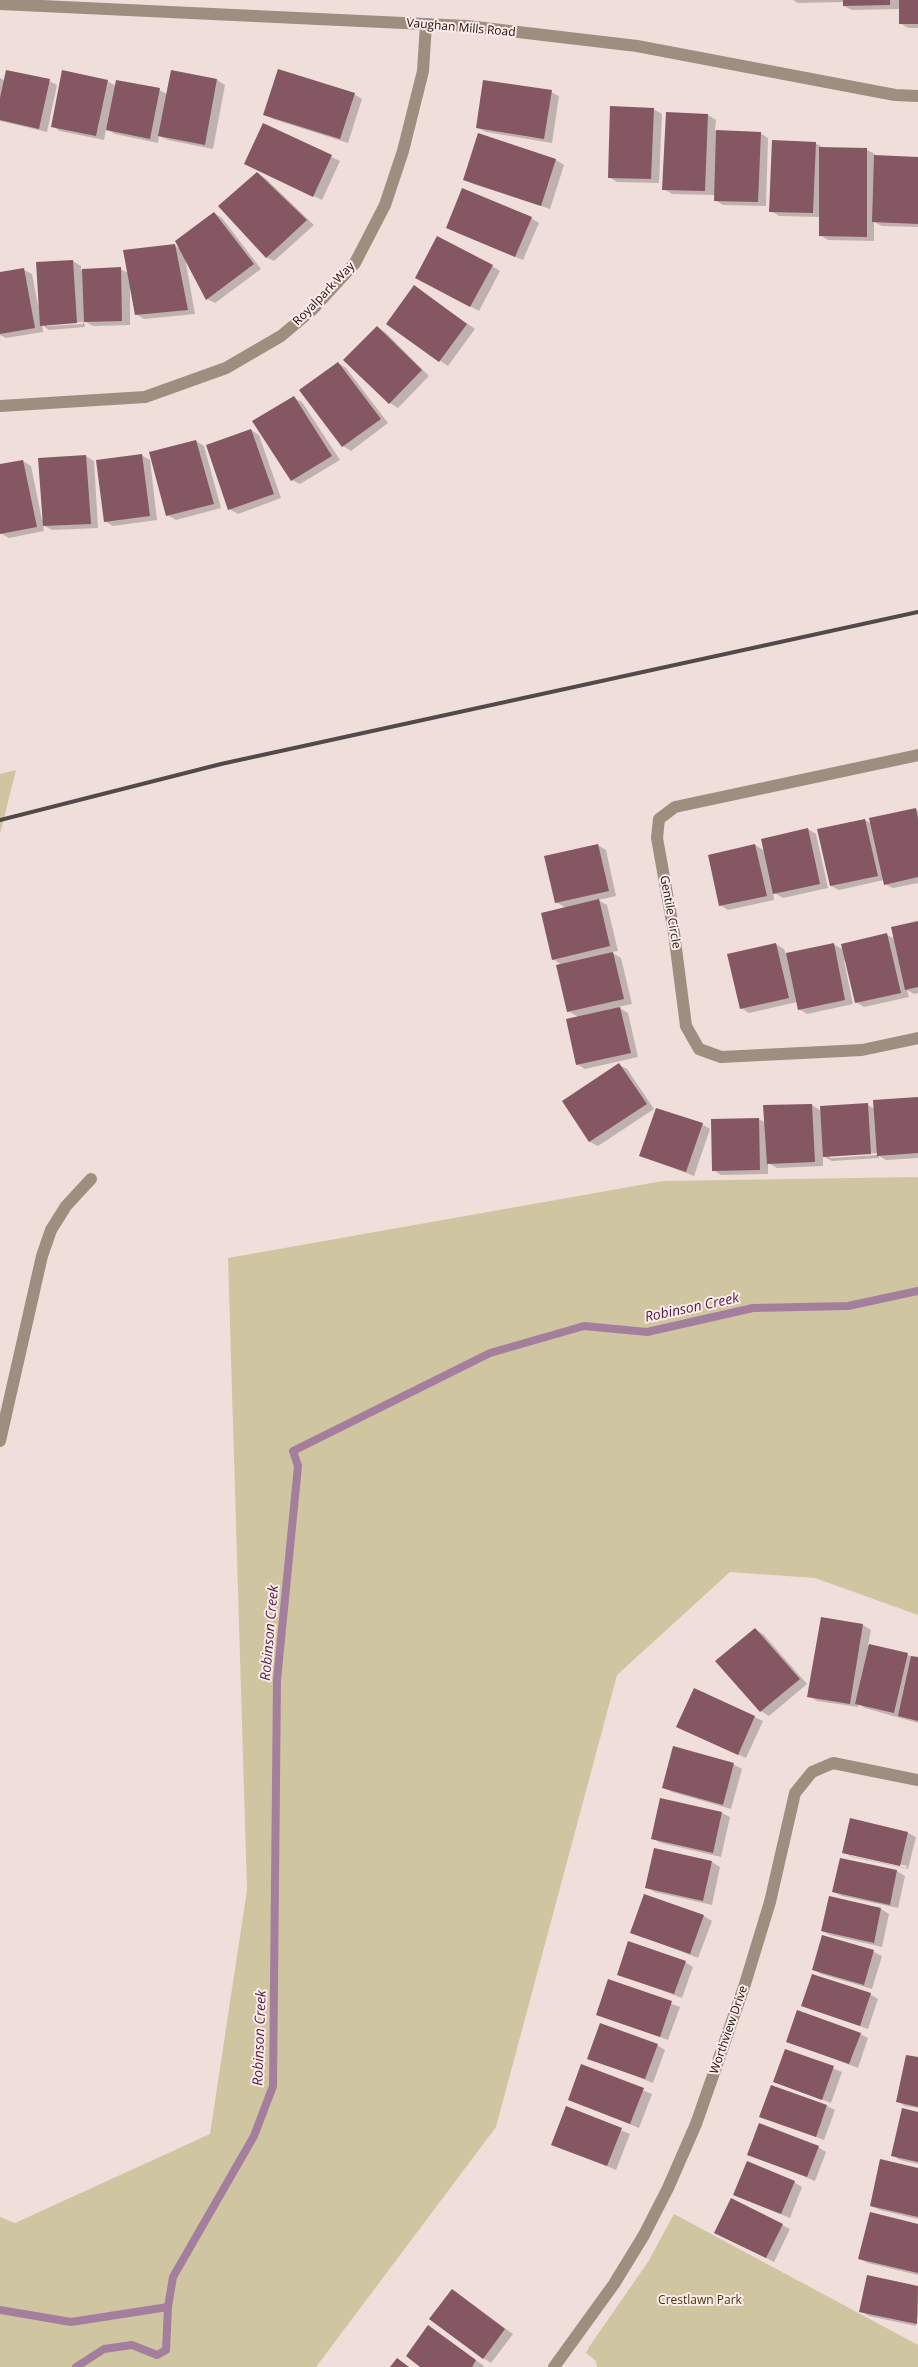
<!DOCTYPE html>
<style>
body{margin:0}
canvas{display:block;background:#efdeda}
</style>
<canvas width="918" height="2367"></canvas>
<script>
const g = document.querySelector('canvas').getContext('2d');
g.lineJoin = 'round';
function fill(path, color) {
  g.fillStyle = color;
  g.fill(path, 'evenodd');
}
function shape(rows) {
  const path = new Path2D();
  for (const r of rows) {
    path.moveTo(r[0], r[1]);
    for (let i = 2; i < r.length; i += 2) path.lineTo(r[i], r[i + 1]);
  }
  return path;
}
function strokePath(path, color, width, dash) {
  g.strokeStyle = color;
  g.lineWidth = width;
  g.lineCap = dash ? 'butt' : 'round';
  g.setLineDash(dash || []);
  g.stroke(path);
}
function drawText(font, color, halo, rows, align = 'center') {
  g.font = font + ' "Open Sans",sans-serif';
  g.lineWidth = 4;
  g.setLineDash([]);
  g.textBaseline = 'middle';
  g.strokeStyle = halo;
  g.fillStyle = color;
  for (const [text, x, y, turn = 0] of rows) {
    g.save();
    g.translate(x, y);
    g.rotate((+turn || 0) * Math.PI / 180);
    g.textAlign = isNaN(turn) ? turn : align;
    if (halo) g.strokeText(text, 0, 0);
    g.fillText(text, 0, 0);
    g.restore();
  }
}
fill(shape([
 [16,770,0,834,0,774],
 [918,1177,918,1615,815,1578,730,1572,617,1675,496,2127,316,2367,0,2367,0,2217,15,2223,210,2134,247,1890,228,1258,663,1181],
 [674,2214,918,2345,918,2367,597,2367,596,2361,586,2353,589,2347,648,2262]
]), '#d0c5a1');
fill(shape([
 [793,0,918,0,918,28,908,28,900,23,900,9,852,10,844,6,844,2,798,3],
 [172,72,217,80,225,85,213,149,168,140,159,136,158,143,115,134,106,129,104,140,60,131,52,126,107,81,116,86,159,90,167,94],
 [0,78,5,81,49,81,57,85,47,132,0,121],
 [551,92,559,96,552,143,486,132,478,128],
 [354,94,362,99,348,143,273,119,265,115],
 [653,109,662,114,659,183,617,182,609,177],
 [708,115,716,120,715,131,760,133,768,138,766,206,723,205,715,200,715,195,672,194,664,189],
 [263,125,340,161,322,200,245,164],
 [479,135,556,160,564,165,550,209,473,184,464,179],
 [815,143,824,148,867,150,875,154,875,156,918,159,918,227,882,226,874,222,874,241,828,240,820,235,820,217,779,216,771,211],
 [257,173,265,178,314,225,274,261,266,257],
 [214,213,222,218,261,269,215,303,207,299,185,258,195,314,144,319,136,314,130,283,130,325,93,326,84,321,85,327,49,330,42,325,43,332,6,338,0,335,0,274,24,270,32,274,38,305,39,305,73,261,81,266,81,270,120,269,128,273,175,246,181,249],
 [83,322,83,324,47,326,47,324],
 [531,218,539,223,523,260,455,232],
 [492,266,500,271,479,311,424,282],
 [422,292,475,329,448,366,388,324],
 [377,327,385,332,429,376,398,408,390,403],
 [338,363,346,368,388,423,351,451,343,446],
 [294,398,302,402,340,460,300,484,292,480],
 [251,430,259,435,281,498,238,514,229,509],
 [196,441,204,446,221,508,176,520,167,515],
 [141,455,150,460,157,520,113,526,105,521],
 [86,456,94,461,98,528,52,530,43,525,44,531,9,538,0,533,0,466,23,461,31,466,42,520],
 [915,809,918,811,918,883,893,888,885,884,884,880,839,890,831,886,865,820,872,824],
 [808,829,816,834,828,888,783,898,773,892,774,900,728,910,720,905,755,845,765,851],
 [598,845,606,850,616,896,598,900,607,905,618,951,611,952,621,958,632,1004,618,1007,628,1013,638,1057,585,1069,577,1064,578,1017,568,1011,562,965,553,959,566,908,556,902],
 [918,922,918,993,914,994,907,990,909,997,864,1007,856,1002,846,960,844,961,853,1004,807,1014,799,1009,797,1002,749,1013,741,1008,776,944,784,949,786,954,833,944,844,950,887,935,895,939],
 [619,1065,627,1069,654,1109,598,1146,590,1142,563,1101],
 [918,1098,918,1158,886,1160,879,1156,879,1158,832,1161,823,1156,823,1166,777,1168,768,1163,768,1174,721,1175,713,1170,759,1119,766,1123,812,1105,821,1111,868,1105,875,1109],
 [877,1153,877,1155,830,1158,830,1156],
 [702,1124,710,1129,694,1176,641,1156],
 [863,1625,871,1630,868,1645,918,1658,918,1723,865,1708,858,1704,858,1707,817,1701,808,1696],
 [755,1629,763,1634,807,1684,769,1716,761,1711],
 [695,1689,763,1721,746,1758,686,1731],
 [733,1764,742,1769,731,1809,672,1792,664,1788],
 [722,1813,730,1817,721,1857,661,1843,653,1839],
 [908,1833,916,1837,908,1869,852,1857,844,1852],
 [851,1853,907,1866,906,1868,851,1856],
 [841,1859,897,1871,905,1876,898,1908,842,1896,834,1892],
 [712,1862,720,1867,712,1905,655,1892,646,1887],
 [830,1898,881,1909,889,1914,882,1947,830,1935,822,1931],
 [704,1916,712,1921,698,1958,631,1932],
 [874,1952,882,1956,872,1989,821,1974,813,1969],
 [685,1962,693,1967,682,1998,618,1974],
 [609,1981,680,2007,668,2040,598,2014],
 [870,1994,878,1999,868,2029,802,2006],
 [860,2034,868,2038,858,2068,787,2041],
 [657,2045,665,2050,653,2083,589,2058],
 [786,2050,842,2072,831,2103,775,2082],
 [918,2058,918,2108,905,2106,897,2101],
 [582,2066,652,2094,639,2128,569,2099],
 [827,2106,835,2110,824,2140,761,2116],
 [567,2108,630,2134,616,2170,553,2144],
 [918,2113,918,2164,900,2160,892,2155],
 [818,2147,826,2152,815,2181,749,2154],
 [918,2169,918,2219,880,2210,871,2206],
 [794,2182,802,2187,790,2218,743,2199],
 [782,2225,790,2229,774,2262,724,2237],
 [918,2225,918,2275,868,2263,860,2259],
 [868,2277,918,2287,918,2314,916,2326,869,2316,861,2311],
 [453,2290,513,2334,491,2363,483,2358],
 [436,2332,484,2366,483,2367,422,2367]
]), '#0003');
strokePath(shape([
 [0,2310,71,2322,168,2307],
 [76,2367,104,2349,132,2345,157,2355,166,2350,168,2307,173,2277,254,2136,273,2086,277,1680,298,1466,293,1451,490,1353,584,1326,647,1332,753,1308,848,1306,918,1291]
]), '#a47f9d', 8);
fill(shape([
 [843,0,890,0,890,5,843,6],
 [899,0,918,0,918,24,899,24],
 [278,69,355,93,340,139,263,115],
 [6,70,50,79,39,129,0,120,0,98],
 [62,70,108,80,96,136,51,127],
 [171,70,217,79,205,145,158,136],
 [116,80,160,88,150,139,106,130],
 [483,80,552,90,544,139,476,128],
 [610,106,654,108,651,179,608,178],
 [666,112,708,114,705,191,662,190],
 [263,123,332,155,313,197,244,164],
 [716,130,761,132,758,202,714,201],
 [478,133,556,159,541,206,463,180],
 [772,140,816,142,813,213,769,212],
 [819,147,867,148,867,237,819,236],
 [874,155,918,157,918,224,872,222],
 [257,172,307,220,266,258,218,206],
 [462,188,532,217,515,257,446,228],
 [214,212,254,264,206,300,175,241],
 [437,236,493,265,470,307,415,278],
 [175,244,188,310,135,315,123,250],
 [73,260,77,323,40,326,36,262],
 [121,267,122,321,84,322,82,269],
 [24,268,35,328,0,334,0,272],
 [414,285,467,324,439,362,386,324],
 [377,326,422,370,389,404,343,360],
 [338,362,381,419,342,447,299,390],
 [294,396,332,456,291,481,252,421],
 [251,429,274,494,228,510,206,445],
 [196,440,214,504,166,516,149,452],
 [142,454,150,516,104,522,96,460],
 [86,455,91,524,43,526,38,458],
 [23,460,37,527,0,534,0,464],
 [916,808,918,819,918,877,884,885,869,818],
 [865,819,878,876,830,886,817,829],
 [808,828,820,884,773,894,761,839],
 [598,844,609,891,555,903,544,856],
 [755,844,767,896,719,906,708,855],
 [599,899,610,946,552,960,541,913],
 [918,921,918,987,905,990,891,927],
 [887,933,901,993,855,1003,841,944],
 [776,943,789,998,740,1009,727,954],
 [834,943,845,1000,798,1010,786,953],
 [613,952,624,999,567,1012,556,965],
 [620,1007,631,1053,576,1065,566,1019],
 [619,1063,647,1104,589,1142,562,1101],
 [918,1097,918,1153,877,1156,873,1100],
 [868,1103,871,1154,823,1157,820,1106],
 [812,1104,815,1162,767,1164,763,1105],
 [656,1108,703,1123,686,1172,639,1156],
 [759,1118,760,1170,712,1171,711,1119],
 [821,1617,863,1624,850,1704,807,1697],
 [755,1628,800,1679,760,1712,715,1661],
 [869,1644,908,1653,894,1713,855,1704],
 [911,1656,918,1657,918,1721,898,1716],
 [694,1688,755,1716,738,1755,676,1727],
 [673,1746,734,1763,723,1805,662,1788],
 [660,1798,722,1812,713,1853,651,1839],
 [850,1818,908,1832,900,1866,842,1853],
 [654,1848,712,1861,703,1901,645,1888],
 [840,1858,897,1870,890,1905,832,1892],
 [644,1894,704,1915,690,1954,630,1933],
 [829,1896,881,1908,874,1943,821,1931],
 [822,1935,874,1950,864,1985,812,1970],
 [628,1941,686,1961,674,1994,617,1975],
 [812,1974,871,1993,860,2026,801,2006],
 [608,1979,672,2001,660,2037,596,2015],
 [797,2010,861,2033,849,2064,786,2042],
 [600,2023,658,2044,645,2079,587,2059],
 [785,2049,834,2066,822,2100,773,2082],
 [906,2055,918,2057,918,2107,896,2102],
 [581,2064,644,2088,630,2124,568,2100],
 [771,2085,827,2105,816,2137,759,2117],
 [566,2106,622,2128,607,2166,551,2145],
 [902,2108,918,2112,918,2162,891,2156],
 [759,2123,819,2146,807,2177,747,2155],
 [880,2159,918,2168,918,2217,870,2206],
 [747,2161,795,2181,781,2214,733,2195],
 [731,2198,783,2224,766,2258,714,2233],
 [870,2212,918,2224,918,2273,858,2259],
 [867,2275,918,2286,917,2324,859,2312],
 [452,2289,505,2329,483,2359,429,2319],
 [428,2325,476,2360,472,2367,420,2367,406,2356],
 [397,2358,409,2367,390,2367]
]), '#855762');
strokePath(shape([
 [0,4,467,26,637,46,895,95,918,96],
 [0,406,145,397,226,368,281,336,312,310,355,263,385,205,403,151,423,71,426,24],
 [918,755,675,807,659,819,657,838,674,933,686,1026,699,1049,721,1057,862,1050,918,1038],
 [0,1441,42,1256,51,1230,66,1206,91,1179],
 [554,2367,614,2284,644,2235,668,2188,696,2124,745,1984,770,1902,795,1793,812,1772,833,1763,918,1780]
]), '#9e8e80', 12);
strokePath(shape([
 [0,820,221,764,918,612]
]), '#524948', 4);
drawText('12px', '#171211', '#fcebe7', [
 ["Vaughan Mills Road",461,28,5],
 ["Royalpark Way",324,294,-46],
 ["Gentile Circle",670,912,80],
 ["Worthview Drive",729,2030,-71]
]);
drawText('12px', '#423713', '#fcebe7', [
 ["Crestlawn Park",700,2301]
]);
drawText('italic 14px', '#4f1f47', '#fcebe7', [
 ["Robinson Creek",692,1308,-12],
 ["Robinson Creek",270,1633,-85],
 ["Robinson Creek",260,2038,-88]
]);
</script>
